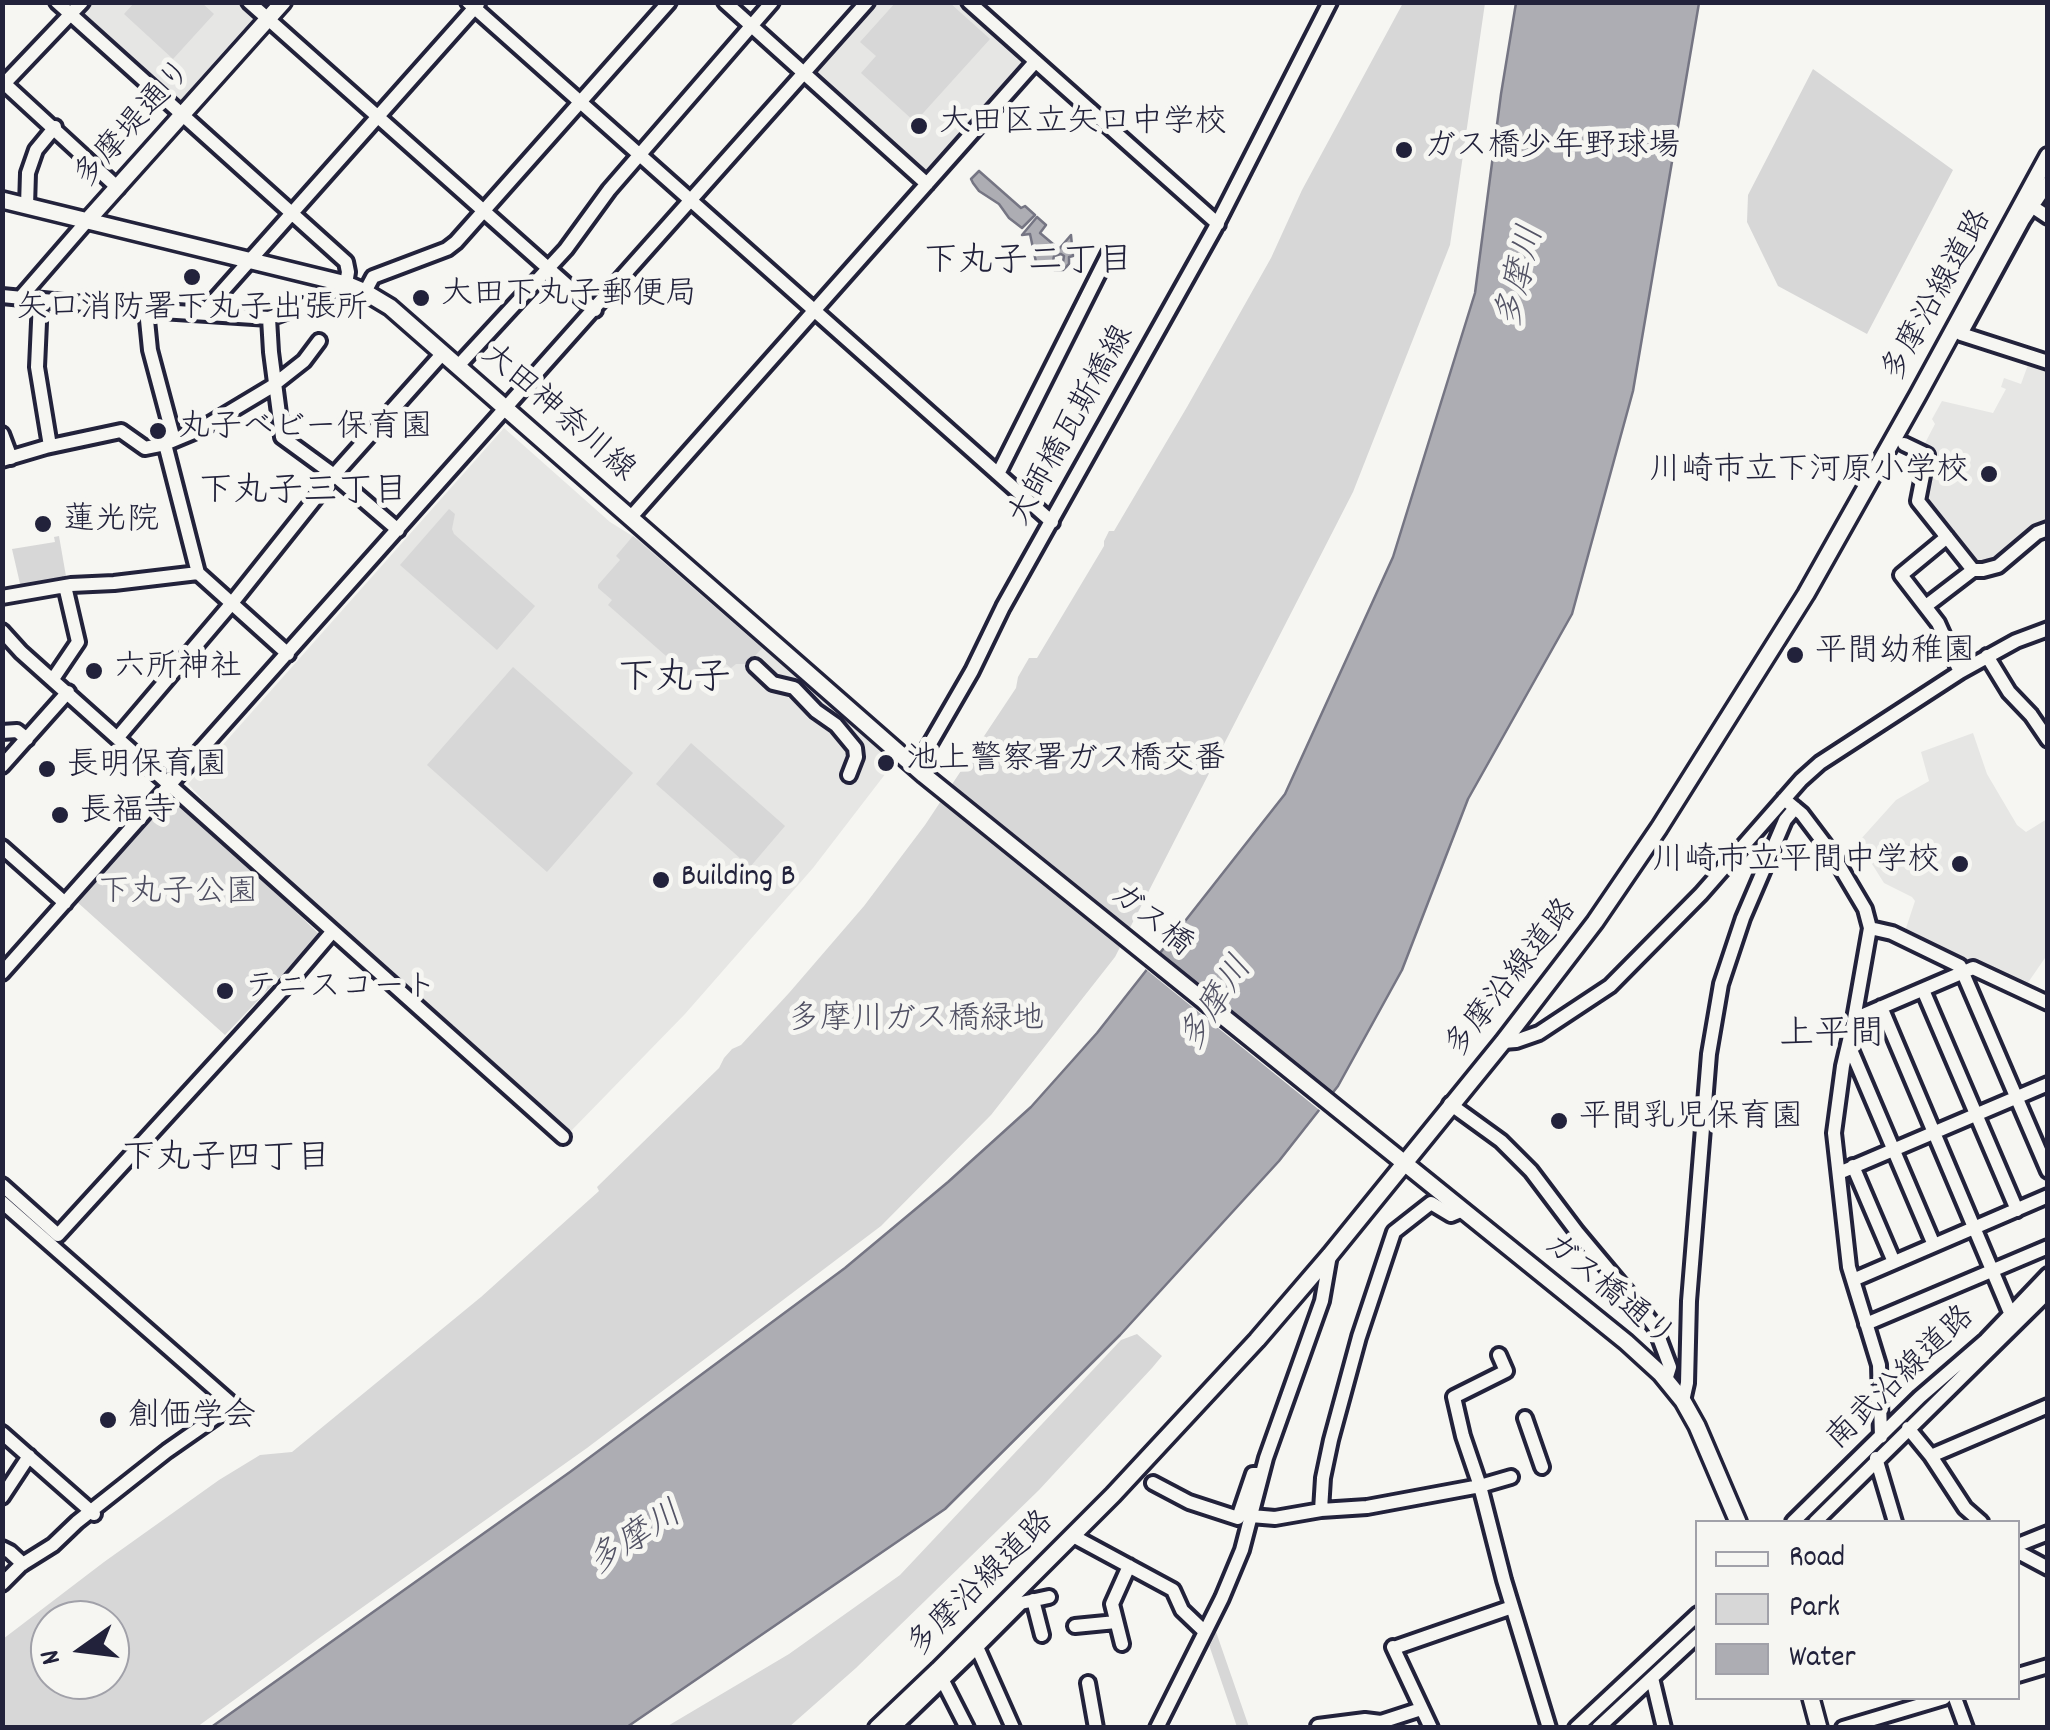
<!DOCTYPE html>
<meta charset="utf-8">
<style>
body{margin:0}
#map{position:relative;width:2050px;height:1730px;overflow:hidden;background:#f6f6f2;font-family:Dekko,sans-serif}
canvas{display:block}
.frame{position:absolute;inset:0;border:5px solid #22223b;pointer-events:none}
.legend{position:absolute;left:1695px;top:1520px;width:325px;height:180px;box-sizing:border-box;background:#f6f6f2;border:2px solid #a1a1a9;margin:0;padding:12px 18px;list-style:none;font-size:30px;color:#22223b}
.legend li{display:flex;align-items:center;gap:20px;height:50px}
.legend b{width:50px;border:2px solid #a1a1a9}
.north{position:absolute;left:30px;top:1600px;width:100px;height:100px;box-sizing:border-box;background:#f6f6f2;border:2px solid #a1a1a9;border-radius:50%;rotate:256deg;font-size:28px;font-weight:700;line-height:40px;text-align:center;color:#22223b}
.north::after{content:'';display:block;margin:auto;width:35px;height:45px;background:#22223b;clip-path:polygon(50% 0,100% 100%,50% 72%,0 100%)}
</style>
<div id="map">
<canvas width="2050" height="1730"></canvas>
<div class="frame"></div>
<ul class="legend">
<li><b style="height:12px;background:#f6f6f2"></b>Road</li>
<li><b style="height:28px;background:#d7d7d7"></b>Park</li>
<li><b style="height:28px;background:#adadb3"></b>Water</li>
</ul>
<div class="north">N</div>
</div>
<script>
const g = document.querySelector('canvas').getContext('2d');
g.lineJoin = 'round';
function fill(path, color) {
  g.fillStyle = color;
  g.fill(path, 'evenodd');
}
function shape(rows) {
  const path = new Path2D();
  for (const r of rows) {
    path.moveTo(r[0], r[1]);
    for (let i = 2; i < r.length; i += 2) path.lineTo(r[i], r[i + 1]);
  }
  return path;
}
function strokePath(path, color, width, dash) {
  g.strokeStyle = color;
  g.lineWidth = width;
  g.lineCap = dash ? 'butt' : 'round';
  g.setLineDash(dash || []);
  g.stroke(path);
}
function drawText(font, color, halo, rows, align = 'center') {
  g.font = font + ' Dekko,"Klee One",sans-serif';
  g.lineWidth = 10;
  g.setLineDash([]);
  g.textBaseline = 'middle';
  g.strokeStyle = halo;
  g.fillStyle = color;
  for (const [text, x, y, turn = 0] of rows) {
    g.save();
    g.translate(x, y);
    g.rotate((+turn || 0) * Math.PI / 180);
    g.textAlign = isNaN(turn) ? turn : align;
    if (halo) g.strokeText(text, 0, 0);
    g.fillText(text, 0, 0);
    g.restore();
  }
}
fill(shape([
 [243,2,259,19,182,105,82,15,93,3],
 [876,3,962,3,1027,62,926,177,811,76],
 [2029,362,2047,372,2047,522,2034,528,1992,562,1976,565,1925,499,1935,454,1923,447,1935,424,1932,419,1942,401,1993,413,2006,389,2001,387,2004,378,2021,384],
 [504,428,610,522,639,540,885,755,877,764,886,773,813,868,685,1014,571,1131,213,811,188,784],
 [1973,733,1987,774,2017,825,2026,832,2047,819,2047,955,2025,987,1980,965,1960,962,1904,934,1915,901,1912,897,1884,883,1860,845,1860,840,1896,800,1929,781,1921,752]
]), '#e6e6e4');
fill(shape([
 [135,2,202,3,214,14,173,59,124,14],
 [896,2,950,3,990,39,915,122,861,73,876,56,860,42],
 [1403,3,1485,3,1450,245,1353,492,1115,957,991,1115,881,1226,587,1448,322,1636,197,1727,3,1728,3,1639,104,1562,219,1480,260,1455,292,1452,481,1297,599,1191,597,1187,719,1068,724,1058,732,1049,741,1045,789,993,864,906,925,825,1016,688,1018,677,1029,658,1037,658,1104,546,1104,541,1109,531,1114,531,1187,407,1271,258,1302,190],
 [50,1620,110,1620,110,1680,50,1680],
 [1813,69,1953,170,1867,334,1778,286,1747,222,1748,195],
 [449,509,455,514,452,529,454,534,535,606,497,650,400,565],
 [59,536,67,582,21,588,12,549,55,542,54,537],
 [633,536,762,648,748,664,736,664,731,668,714,654,695,676,690,677,608,605,612,600,598,588,598,585,620,560,616,556],
 [513,667,633,773,547,872,427,765],
 [691,743,785,826,750,867,656,784],
 [174,794,320,935,225,1035,76,901],
 [1137,1334,1162,1356,1152,1368,1039,1490,856,1668,789,1727,666,1727,789,1654,900,1575,1121,1340],
 [1214,1626,1249,1727,1237,1727,1207,1639]
]), '#d7d7d7');
const water = shape([
 [1516,3,1699,3,1633,391,1572,614,1468,799,1402,970,1338,1086,1279,1161,1120,1335,945,1509,627,1727,210,1728,570,1472,845,1268,948,1182,1031,1107,1097,1033,1285,794,1393,557,1475,293,1501,94,1516,3],
 [979,171,1021,208,1025,206,1035,215,1022,228,1009,218,999,204,979,191,973,183,971,179,979,171],
 [1037,217,1046,225,1040,233,1059,249,1071,235,1073,256,1069,257,1069,264,1063,270,1054,270,1049,264,1063,262,1064,256,1061,254,1054,256,1053,261,1036,262,1030,234,1022,235,1037,217]
]);
fill(water, '#adadb3');
strokePath(water, '#757583', 2.5);
fill(shape([
 [1156,950,1337,1096,1323,1113,1143,967]
]), '#f6f6f2');
const minor = shape([
 [249,2,595,310],
 [468,2,1052,522],
 [725,2,927,184],
 [969,2,1218,224],
 [5,84,118,188],
 [2,86,82,2],
 [2048,183,2023,220,1961,334,2048,362],
 [27,206,28,173,36,150,55,127],
 [2033,207,2048,217],
 [365,292,373,277,447,249,456,242,669,2],
 [2,296,146,310,269,318,321,299,346,284,348,272,346,262,57,2],
 [21,297,87,221],
 [40,300,37,367,50,446],
 [146,310,150,350,174,440],
 [203,313,478,4],
 [269,318,271,352,282,437,334,475,398,530],
 [458,366,566,249,609,190,772,2],
 [2,434,11,458],
 [165,444,198,573,288,654],
 [1904,444,1927,455,1918,501,1973,570],
 [2,460,46,447,121,431,145,448,165,444,201,429,271,387,304,361,319,341],
 [998,474,1109,253],
 [631,517,1035,62],
 [1947,537,1901,575,1938,623,1960,672],
 [2,597,71,585,114,583,198,573],
 [1926,606,1973,570,1983,570,1998,566,2037,533,2048,529],
 [2,631,21,652,563,1137],
 [1987,656,2009,692,2031,715,2048,740],
 [755,666,773,683,794,688,816,711,836,725,855,748,856,757,849,775],
 [53,679,78,642,65,586],
 [2,732,17,731,27,739],
 [118,737,232,603,334,475,443,353],
 [2,766,68,692],
 [916,768,972,671,1003,607,1215,228,1330,2],
 [1784,799,1802,814,1833,855,1865,909,1870,928,1854,1019,1843,1066,1834,1133,1849,1267,1879,1365,1881,1437],
 [2,847,65,903],
 [1870,928,1892,933,1960,966,2048,1171],
 [2,973,867,2],
 [1923,990,2017,1210],
 [1881,1007,2011,1315],
 [1854,1019,1973,968,2048,1003],
 [1503,1042,1516,1041,1539,1033,1610,986,1701,894,1801,780,1820,763,1960,672,2016,641,2048,629],
 [1849,1045,1934,1245],
 [1450,1104,1501,1141,1531,1171,1577,1232,1634,1300,1655,1327,1670,1367,1666,1380],
 [1853,1166,1894,1262],
 [1839,1173,2048,1084],
 [2,1185,58,1235,286,986,333,931],
 [2,1202,233,1405,167,1451,77,1522,53,1545,21,1565,2,1584],
 [1853,1280,2048,1196],
 [1866,1324,2048,1247],
 [1499,1355,1506,1371,1454,1397,1463,1436,1480,1486,1504,1580,1549,1728],
 [1683,1401,1687,1383,1689,1301,1709,1054,1721,984,1743,918,1785,820,1795,808],
 [1525,1418,1542,1467],
 [1908,1428,1931,1456,1965,1508,1981,1522],
 [2,1433,94,1514],
 [1931,1456,2048,1406],
 [1876,1458,1895,1522],
 [1153,1483,1189,1502,1238,1518,1253,1474,1258,1474],
 [2,1497,29,1456],
 [1321,1510,1323,1478,1331,1440,1359,1337,1394,1232,1431,1203,1451,1215,1463,1210],
 [1251,1516,1275,1518,1321,1510,1367,1507,1480,1486,1511,1477],
 [1793,1522,1920,1397,1986,1340,2048,1275],
 [1815,1522,2048,1292],
 [1073,1536,1173,1590,1182,1610,1205,1632],
 [2018,1545,2048,1533],
 [2,1548,10,1552,23,1564],
 [2018,1552,2048,1568],
 [1033,1600,1042,1635],
 [1075,1626,1116,1622],
 [1122,1644,1112,1604,1129,1566],
 [977,1647,1021,1603,1049,1597],
 [1393,1647,1431,1728],
 [1394,1648,1512,1607],
 [2018,1675,2048,1666],
 [941,1677,967,1728],
 [1652,1678,1664,1728],
 [1088,1683,1096,1728],
 [1955,1698,1966,1728],
 [1318,1726,1365,1720,1381,1722,1421,1709],
 [893,1728,977,1647,1013,1728],
 [1157,1728,1222,1598,1242,1550,1266,1458,1322,1301,1330,1255],
 [1576,1728,1698,1614],
 [1598,1728,1698,1635],
 [1843,1728,1944,1698]
]);
const major = shape([
 [2,200,346,284,365,292,390,307,924,775,1626,1342,1661,1374,1683,1401,1697,1426,1738,1522],
 [87,221,283,2],
 [1811,1698,1819,1728],
 [877,1728,938,1670,1113,1495,1257,1340,1330,1255,1503,1042,1595,922,1659,828,1806,594,1918,395,2048,156]
]);
strokePath(minor, '#22223b', 20);
strokePath(major, '#22223b', 22);
strokePath(minor, '#f6f6f2', 12);
strokePath(major, '#f6f6f2', 15);
for (const [x, y, r, color] of [
 [919,126,10,"#22223b"],
 [1404,150,10,"#22223b"],
 [192,277,10,"#22223b"],
 [421,298,10,"#22223b"],
 [158,431,10,"#22223b"],
 [1989,474,10,"#22223b"],
 [43,524,10,"#22223b"],
 [1795,655,10,"#22223b"],
 [94,671,10,"#22223b"],
 [886,763,10,"#22223b"],
 [47,769,10,"#22223b"],
 [60,815,10,"#22223b"],
 [1960,864,10,"#22223b"],
 [661,880,10,"#22223b"],
 [225,991,10,"#22223b"],
 [1559,1121,10,"#22223b"],
 [108,1420,10,"#22223b"]
]) {
  const dot = new Path2D();
  dot.arc(x, y, r, 0, 2 * Math.PI);
  g.fillStyle = color;
  g.fill(dot);
  strokePath(dot, '#f6f6f2', 4);
}
drawText('32px', '#22223b', '#f6f6f2', [
 ["多摩堤通り",136,126,-48],
 ["多摩沿線道路",1940,297,-61],
 ["大田神奈川線",556,415,41],
 ["大師橋瓦斯橋線",1074,427,-61],
 ["ガス橋",1149,922,39],
 ["多摩沿線道路",1514,980,-52],
 ["ガス橋通り",1607,1293,40],
 ["南武沿線道路",1903,1380,-44],
 ["多摩沿線道路",983,1586,-45]
]);
drawText('32px', '#22223b', '#f6f6f2', [
 ["大田区立矢口中学校",939,126],
 ["ガス橋少年野球場",1424,150],
 ["大田下丸子郵便局",441,298],
 ["矢口消防署下丸子出張所",192,312,"center"],
 ["丸子ベビー保育園",178,431],
 ["川崎市立下河原小学校",1969,474,"right"],
 ["蓮光院",63,524],
 ["平間幼稚園",1815,655],
 ["六所神社",114,671],
 ["池上警察署ガス橋交番",906,763],
 ["長明保育園",67,769],
 ["長福寺",80,815],
 ["川崎市立平間中学校",1940,864,"right"],
 ["Building B",681,880],
 ["テニスコート",245,991],
 ["平間乳児保育園",1579,1121],
 ["創価学会",128,1420]
], 'left');
drawText('32px', '#4f4f62', '#f6f6f2', [
 ["下丸子公園",178,896],
 ["多摩川ガス橋緑地",916,1023]
]);
drawText('35px', '#22223b', '#f6f6f2', [
 ["下丸子二丁目",1028,265],
 ["下丸子三丁目",303,495],
 ["上平間",1832,1038],
 ["下丸子四丁目",226,1162]
]);
drawText('italic 35px', '#535365', '#f6f6f2', [
 ["多摩川",1524,278,-76],
 ["多摩川",1219,1006,-57],
 ["多摩川",637,1542,-33]
]);
drawText('38px', '#22223b', '#f6f6f2', [
 ["下丸子",674,683]
]);
</script>
